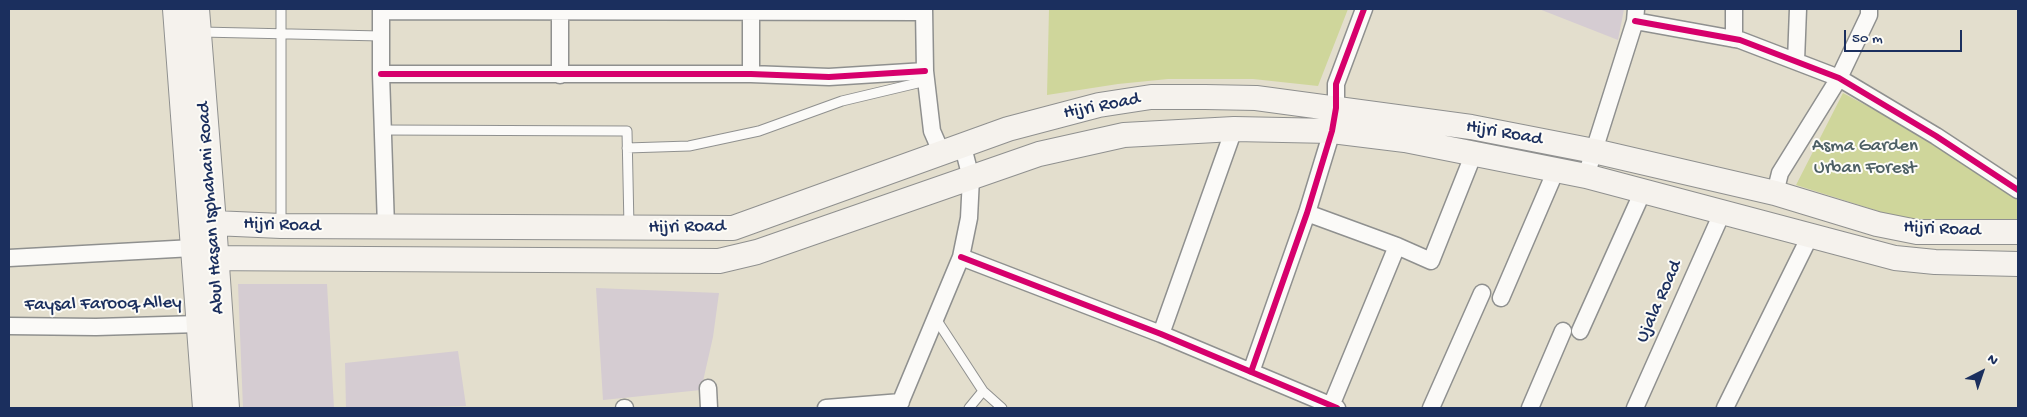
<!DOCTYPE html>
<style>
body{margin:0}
#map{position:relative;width:2027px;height:417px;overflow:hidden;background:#e3decd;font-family:"Gochi Hand",sans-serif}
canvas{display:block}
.frame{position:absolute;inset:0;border:10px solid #1b2f5e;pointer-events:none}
.north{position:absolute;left:1957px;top:347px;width:50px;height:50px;-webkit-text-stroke:4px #fdfcf7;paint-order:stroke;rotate:41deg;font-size:14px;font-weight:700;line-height:20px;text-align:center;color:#1b2f5e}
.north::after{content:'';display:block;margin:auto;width:18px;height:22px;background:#1b2f5e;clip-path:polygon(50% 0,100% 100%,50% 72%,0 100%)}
.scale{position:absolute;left:1844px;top:30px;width:118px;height:22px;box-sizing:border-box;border:2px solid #1b2f5e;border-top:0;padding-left:6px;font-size:15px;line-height:18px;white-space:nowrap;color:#1b2f5e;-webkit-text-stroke:4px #fdfcf7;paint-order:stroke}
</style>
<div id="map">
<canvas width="2027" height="417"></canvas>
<div class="frame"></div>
<div class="north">N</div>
<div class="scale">50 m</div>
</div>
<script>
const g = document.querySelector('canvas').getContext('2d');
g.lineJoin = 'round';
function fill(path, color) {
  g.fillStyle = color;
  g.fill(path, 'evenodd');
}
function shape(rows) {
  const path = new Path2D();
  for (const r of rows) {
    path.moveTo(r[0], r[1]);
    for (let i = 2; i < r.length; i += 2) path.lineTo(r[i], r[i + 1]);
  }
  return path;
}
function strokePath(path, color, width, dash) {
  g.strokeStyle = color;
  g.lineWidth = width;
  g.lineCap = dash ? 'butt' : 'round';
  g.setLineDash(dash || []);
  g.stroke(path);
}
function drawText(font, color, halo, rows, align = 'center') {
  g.font = font + ' "Gochi Hand",sans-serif';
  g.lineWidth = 4;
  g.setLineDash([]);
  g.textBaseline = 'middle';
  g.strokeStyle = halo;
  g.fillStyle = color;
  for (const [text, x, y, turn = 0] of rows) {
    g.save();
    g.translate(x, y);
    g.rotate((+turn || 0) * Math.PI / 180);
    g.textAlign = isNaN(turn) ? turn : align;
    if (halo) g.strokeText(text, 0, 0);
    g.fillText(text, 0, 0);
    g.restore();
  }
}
fill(shape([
 [1049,9,1348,9,1318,86,1253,79,1168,79,1118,84,1047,95],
 [1843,93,1912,130,2018,195,2018,223,1919,224,1796,185]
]), '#cfd69b');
fill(shape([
 [1539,9,1624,9,1618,40],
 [238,284,327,284,334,408,243,408],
 [596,288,719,293,713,337,701,390,603,400],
 [458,351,466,406,346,408,345,363]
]), '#d5ccd2');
const service = shape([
 [201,32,381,36],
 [383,130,627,131,629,227],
 [627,148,689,146,759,131,842,101,926,81],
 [281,226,281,9],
 [936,319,983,391,1002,408],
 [969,408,983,391]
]);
const minor = shape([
 [381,9,381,74,386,227],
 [751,9,751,74],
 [924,9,925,71,932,131,942,154],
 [381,11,924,12],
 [1635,21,1740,40,1839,78,1936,136,2018,190],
 [1734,39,1734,9],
 [1796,61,1798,9],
 [381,74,751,74,829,77,925,71],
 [560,75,560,9],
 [1586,176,1635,21,1636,9],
 [1775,193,1780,173,1839,78,1869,15,1869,9],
 [1307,213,1397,246,1431,261,1474,153],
 [961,257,1161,334,1337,408],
 [9,258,193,248],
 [1501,298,1556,170],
 [9,326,96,327,199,324],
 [1580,331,1643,191],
 [1161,334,1234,129],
 [1251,372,1307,213,1332,131,1336,108,1336,84,1364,9],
 [708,388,709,408],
 [1331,406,1397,246],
 [624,408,625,408],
 [826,408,901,402],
 [898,408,961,257,969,218,971,178,963,147],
 [1431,408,1482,293],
 [1530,408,1563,331],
 [1635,408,1722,213],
 [1725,408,1810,236]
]);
const secondary = shape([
 [175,9,205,408],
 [197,9,214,223,227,408],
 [191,222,281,226,733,228,1008,129,1099,105,1151,97,1205,97,1256,98,1471,127,1594,151,1775,193,1877,224,1917,232,2018,232],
 [194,258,719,261,757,252,1039,154,1124,135,1234,129,1332,131,1405,140,1586,176,1895,258,1935,262,2018,264]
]);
strokePath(service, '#8f908f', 11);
strokePath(minor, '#8f908f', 19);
strokePath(secondary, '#8f908f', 26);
strokePath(service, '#fbfaf8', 9);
strokePath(minor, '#fbfaf8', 16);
strokePath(secondary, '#f5f2ed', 24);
strokePath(shape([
 [1635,21,1740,40,1839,78,1936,136,2018,190],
 [381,74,751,74,829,77,925,71],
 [961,257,1161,334,1337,408],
 [1251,372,1307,213,1332,131,1336,108,1336,84,1364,9]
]), '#d6006c', 6);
drawText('19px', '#1b2f5e', '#fdfcf7', [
 ["Hijri Road",1102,107,-11],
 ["Hijri Road",1504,134,10],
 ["Abul Hasan Isphahani Road",212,208,-94],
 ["Hijri Road",282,226,2],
 ["Hijri Road",687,228,-1],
 ["Hijri Road",1942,230,3],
 ["Ujala Road",1660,302,-66],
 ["Faysal Farooq Alley",103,305,-1]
]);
drawText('19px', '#4c5f64', '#fdfcf7', [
 ["Asma Garden",1865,147],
 ["Urban Forest",1865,169]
]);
</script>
